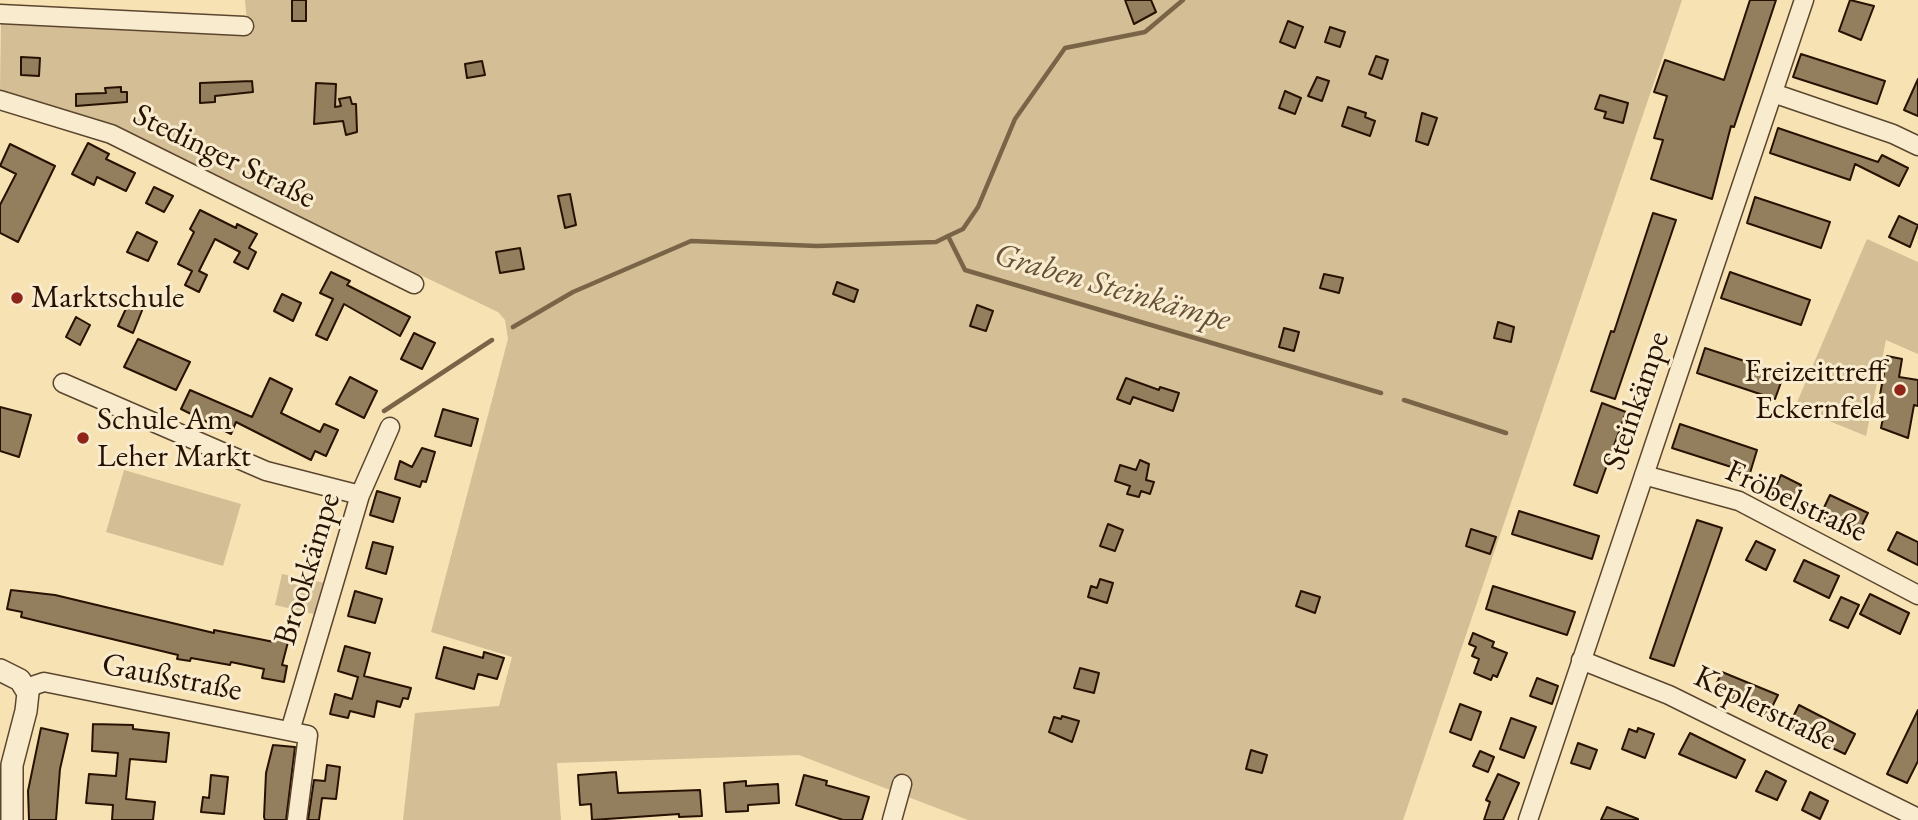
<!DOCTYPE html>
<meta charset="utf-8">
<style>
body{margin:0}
canvas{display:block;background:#f6e2b3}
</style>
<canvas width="1918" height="820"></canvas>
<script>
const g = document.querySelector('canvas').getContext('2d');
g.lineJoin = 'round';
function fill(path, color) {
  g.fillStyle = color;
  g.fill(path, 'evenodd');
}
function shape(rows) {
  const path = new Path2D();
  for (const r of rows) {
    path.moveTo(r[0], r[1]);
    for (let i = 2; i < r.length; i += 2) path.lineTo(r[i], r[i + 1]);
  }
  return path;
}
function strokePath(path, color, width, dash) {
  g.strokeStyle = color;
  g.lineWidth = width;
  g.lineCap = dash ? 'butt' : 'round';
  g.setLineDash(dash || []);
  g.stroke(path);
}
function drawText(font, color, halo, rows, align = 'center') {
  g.font = font + ' "EB Garamond",serif';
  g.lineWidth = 6;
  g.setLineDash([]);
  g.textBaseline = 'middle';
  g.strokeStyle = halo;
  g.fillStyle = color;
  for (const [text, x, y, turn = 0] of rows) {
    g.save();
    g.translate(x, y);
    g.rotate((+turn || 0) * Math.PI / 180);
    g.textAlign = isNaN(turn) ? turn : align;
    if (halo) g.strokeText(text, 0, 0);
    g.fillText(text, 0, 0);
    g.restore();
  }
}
fill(shape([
 [245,0,1682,0,1403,820,968,820,799,755,557,763,561,820,403,820,415,713,499,706,512,657,431,632,508,339,505,320,498,312,87,116,0,90,1,24,248,33],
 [1867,239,1918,262,1918,354,1886,340,1866,436,1795,407],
 [124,470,241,504,223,566,106,532],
 [282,574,325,583,318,615,275,605]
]), '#d3be95');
strokePath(shape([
 [1183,0,1145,32,1065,48,1015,119,978,207,963,229,948,236,965,270,1381,393],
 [513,327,573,292,691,241,817,246,936,242,948,236],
 [1404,400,1506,433],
 [384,411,492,340]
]), '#796447', 4.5);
const building = shape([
 [292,0,306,0,306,21,292,21,292,0],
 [1125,0,1151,0,1156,12,1134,24,1125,0],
 [1750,0,1776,0,1734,127,1731,126,1712,199,1651,179,1663,140,1654,138,1667,96,1654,92,1665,60,1724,80,1750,0],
 [1850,0,1874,6,1861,40,1839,31,1850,0],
 [1288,21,1303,27,1295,48,1280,42,1288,21],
 [1330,27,1345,32,1340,47,1325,42,1330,27],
 [1801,54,1885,81,1877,104,1793,77,1801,54],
 [1376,56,1388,60,1382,79,1369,74,1376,56],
 [21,57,40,58,39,76,21,75,21,57],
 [482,61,485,75,467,78,465,64,482,61],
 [1317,77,1329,81,1322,101,1308,96,1317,77],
 [1918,79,1918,116,1904,110,1918,79],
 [252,81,253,92,215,96,215,102,200,103,200,83,252,81],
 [316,83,336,84,335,107,341,106,339,99,350,97,352,104,356,104,357,132,346,135,343,121,314,124,316,83],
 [121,87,121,92,127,92,127,102,76,106,76,94,106,93,105,88,121,87],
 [1285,91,1301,98,1295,114,1279,108,1285,91],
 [1600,95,1628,103,1623,123,1604,118,1606,112,1595,109,1600,95],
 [1348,107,1366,113,1365,117,1375,121,1370,136,1342,126,1348,107],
 [1422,113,1437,118,1428,145,1416,141,1422,113],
 [1778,128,1878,162,1882,155,1908,168,1899,186,1855,164,1850,180,1770,153,1778,128],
 [88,143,109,154,106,159,135,173,126,191,97,177,94,185,72,174,88,143],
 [10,144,55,166,18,242,0,233,0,205,16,174,0,166,10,144],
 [154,187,173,196,164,212,146,203,154,187],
 [570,194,576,225,565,228,558,196,570,194],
 [1755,197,1830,222,1821,248,1747,223,1755,197],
 [200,210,236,228,237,224,257,234,249,248,256,252,248,269,234,262,240,252,215,239,199,271,207,275,199,292,185,285,192,271,178,264,194,232,190,229,200,210],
 [1653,213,1676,220,1615,399,1591,391,1611,331,1614,332,1653,213],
 [1899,216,1918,225,1910,247,1889,237,1899,216],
 [137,232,157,242,148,261,127,252,137,232],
 [520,248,524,269,500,273,496,252,520,248],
 [331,272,350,281,347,285,410,317,400,336,344,304,327,340,316,335,333,299,320,293,331,272],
 [1730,272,1810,300,1801,325,1721,298,1730,272],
 [1324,274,1343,278,1339,293,1320,288,1324,274],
 [837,282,858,290,854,302,833,294,837,282],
 [282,294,301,303,293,321,274,311,282,294],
 [129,302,143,308,133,333,118,326,129,302],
 [977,305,993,311,986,331,970,326,977,305],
 [76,317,90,325,80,345,66,337,76,317],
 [1498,322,1514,327,1511,342,1494,338,1498,322],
 [1284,328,1299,332,1294,351,1279,347,1284,328],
 [414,333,435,343,422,369,401,359,414,333],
 [138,339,190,362,176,390,124,367,138,339],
 [1705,348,1784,374,1775,399,1697,373,1705,348],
 [1887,356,1902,359,1899,377,1918,380,1918,406,1914,405,1908,438,1881,428,1883,418,1876,417,1887,356],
 [350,377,377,391,364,418,336,404,350,377],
 [270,378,292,389,281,413,320,432,324,424,338,430,326,456,315,451,311,460,236,422,231,434,181,409,190,390,252,417,270,378],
 [1126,378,1159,390,1160,387,1179,393,1173,411,1133,397,1130,404,1117,399,1126,378],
 [1602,403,1626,412,1597,493,1574,485,1602,403],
 [0,407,31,415,19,457,0,451,0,407],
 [443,409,478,419,471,446,435,436,443,409],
 [1680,424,1757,450,1750,473,1672,448,1680,424],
 [422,448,435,452,426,482,422,481,420,487,395,479,400,461,412,467,422,448],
 [1140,460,1149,464,1146,480,1154,482,1150,494,1141,491,1139,497,1127,494,1130,486,1115,481,1120,465,1136,470,1140,460],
 [1781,475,1801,485,1792,503,1772,494,1781,475],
 [377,491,400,498,393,522,370,515,377,491],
 [1830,495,1868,513,1857,535,1820,516,1830,495],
 [1519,511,1599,536,1592,559,1512,534,1519,511],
 [1697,520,1722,528,1674,666,1650,658,1697,520],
 [1108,524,1123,530,1115,551,1100,546,1108,524],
 [1471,529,1496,537,1490,554,1466,546,1471,529],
 [1897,532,1918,542,1918,565,1888,550,1897,532],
 [1756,541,1775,550,1766,570,1746,560,1756,541],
 [373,542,393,547,386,574,366,568,373,542],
 [1804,560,1839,576,1829,598,1794,581,1804,560],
 [1100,579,1113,583,1107,603,1088,597,1091,586,1097,588,1100,579],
 [1493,586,1575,612,1567,635,1486,609,1493,586],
 [11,590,55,595,214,633,214,630,274,642,275,639,288,642,282,665,287,666,284,682,262,678,264,669,231,662,230,665,191,658,190,661,177,659,178,655,21,617,22,612,7,609,11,590],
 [355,591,382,599,375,623,348,616,355,591],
 [1301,591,1320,597,1315,613,1296,606,1301,591],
 [1870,594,1909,613,1900,634,1860,614,1870,594],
 [1841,597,1859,605,1848,628,1830,620,1841,597],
 [1473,633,1494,642,1492,647,1507,653,1497,677,1493,675,1491,680,1474,673,1479,659,1472,656,1476,647,1469,644,1473,633],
 [345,646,370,653,364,676,411,688,408,699,403,698,400,707,377,701,374,717,350,711,348,718,330,714,335,694,352,699,358,677,338,671,345,646],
 [444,647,483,658,484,652,504,658,497,679,478,674,474,689,436,678,444,647],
 [1080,668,1099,673,1094,693,1074,688,1080,668],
 [1722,672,1778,695,1767,717,1714,689,1722,672],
 [1537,678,1558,686,1552,704,1530,696,1537,678],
 [1460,704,1481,712,1471,740,1450,732,1460,704],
 [1799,705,1855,734,1845,754,1788,727,1799,705],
 [1918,710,1918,761,1907,783,1887,774,1918,710],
 [1062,716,1079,721,1072,742,1049,732,1054,717,1061,719,1062,716],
 [1511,718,1536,727,1524,758,1500,749,1511,718],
 [93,724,133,725,133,729,169,733,166,762,130,759,126,799,155,802,153,820,112,820,113,805,86,803,89,774,116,776,118,753,92,751,93,724],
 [41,728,68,734,60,769,56,820,29,820,28,791,41,728],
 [1638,728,1654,734,1645,758,1622,749,1629,729,1637,732,1638,728],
 [1690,733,1745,760,1736,778,1679,754,1690,733],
 [1578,743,1597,750,1590,769,1571,763,1578,743],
 [273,745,295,747,286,820,265,820,264,817,266,773,273,745],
 [1251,750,1267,755,1262,773,1246,769,1251,750],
 [1480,751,1494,757,1488,772,1473,766,1480,751],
 [327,765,340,767,336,799,322,798,319,820,308,820,314,780,325,781,327,765],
 [1766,771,1786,781,1777,800,1756,791,1766,771],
 [616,772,618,793,700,790,702,816,679,817,679,814,592,820,591,804,580,805,578,775,616,772],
 [1498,774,1519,783,1503,820,1484,820,1490,802,1486,800,1498,774],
 [211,775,228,777,224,814,201,812,203,797,209,798,211,775],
 [804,775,827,781,826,785,869,797,862,820,843,820,796,805,804,775],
 [746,781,746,786,778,784,779,803,748,805,748,811,726,812,724,783,746,781],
 [1810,792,1828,801,1820,819,1802,810,1810,792],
 [1607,807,1638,819,1638,820,1601,820,1607,807]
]);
fill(building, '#937e5e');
strokePath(building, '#271101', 2);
const minor = shape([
 [0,14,244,26],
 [1773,93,1893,134,1918,146],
 [0,100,111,134,414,284],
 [63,383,266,471,360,495],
 [1644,475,1739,501,1918,595],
 [1581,660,1669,695,1918,818],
 [26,688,44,682,308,735,297,820],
 [290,731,360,495,390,427],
 [892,820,902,784],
 [1528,820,1804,0]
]);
const tertiary = shape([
 [0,670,20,680,28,693,26,711,12,765,12,820]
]);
strokePath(minor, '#5b452e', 21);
strokePath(tertiary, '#5b452e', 24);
strokePath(minor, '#f9ecce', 18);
strokePath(tertiary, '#f9ecce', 21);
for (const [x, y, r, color] of [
 [17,298,7,"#8f2418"],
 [1900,390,7,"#8f2418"],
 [83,438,7,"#8f2418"]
]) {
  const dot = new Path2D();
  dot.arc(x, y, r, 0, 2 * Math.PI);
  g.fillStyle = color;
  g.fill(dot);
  strokePath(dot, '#f9ecce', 2.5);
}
drawText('32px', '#271101', '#f9ecce', [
 ["Stedinger Straße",224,157,26],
 ["Steinkämpe",1637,401,-71],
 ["Fröbelstraße",1796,502,25],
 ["Brookkämpe",308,569,-73],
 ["Gaußstraße",172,678,11],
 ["Keplerstraße",1765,709,26]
]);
drawText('32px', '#271101', '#f9ecce', [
 ["Marktschule",31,298],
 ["Freizeittreff",1886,372,"right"],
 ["Eckernfeld",1886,409,"right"],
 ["Schule Am",97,420],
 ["Leher Markt",97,457]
], 'left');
drawText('italic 33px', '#654f36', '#f9ecce', [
 ["Graben Steinkämpe",1112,288,16]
]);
</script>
